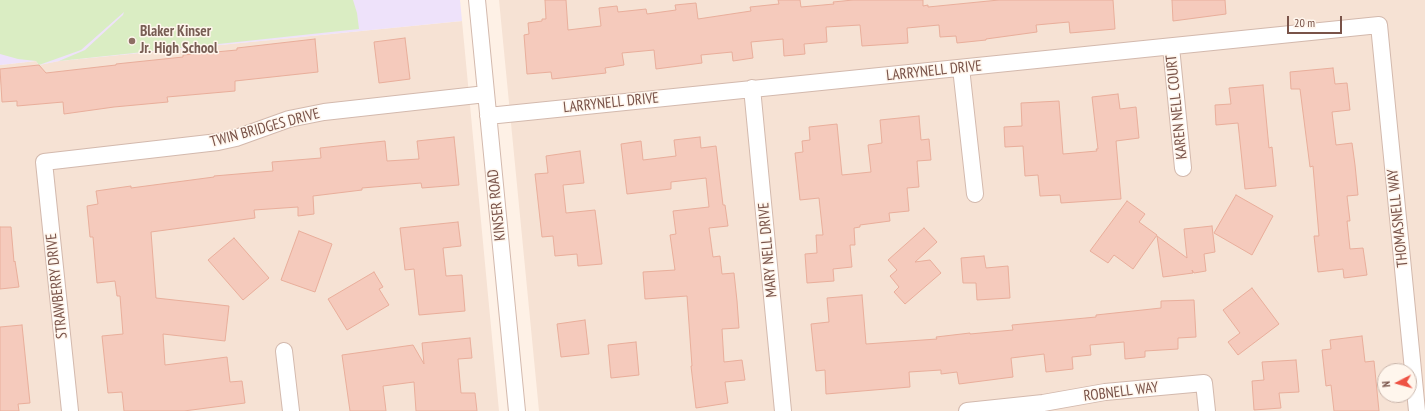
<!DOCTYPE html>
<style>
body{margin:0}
#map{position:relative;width:1425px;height:411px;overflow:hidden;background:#fef1e6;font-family:"PT Sans Narrow",sans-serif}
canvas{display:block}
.north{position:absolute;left:1377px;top:363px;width:40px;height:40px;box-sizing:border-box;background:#fff6ed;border:1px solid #c9b5ab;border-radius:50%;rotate:264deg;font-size:11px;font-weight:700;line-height:16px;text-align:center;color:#795349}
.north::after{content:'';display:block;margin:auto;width:14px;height:18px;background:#ee5244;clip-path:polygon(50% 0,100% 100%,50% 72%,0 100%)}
.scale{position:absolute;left:1287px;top:16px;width:55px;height:18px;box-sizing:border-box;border:2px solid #795349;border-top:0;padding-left:5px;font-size:12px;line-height:14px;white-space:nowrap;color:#795349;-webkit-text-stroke:3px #fff6ed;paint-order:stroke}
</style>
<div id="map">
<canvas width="1425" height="411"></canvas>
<div class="north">N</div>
<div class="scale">20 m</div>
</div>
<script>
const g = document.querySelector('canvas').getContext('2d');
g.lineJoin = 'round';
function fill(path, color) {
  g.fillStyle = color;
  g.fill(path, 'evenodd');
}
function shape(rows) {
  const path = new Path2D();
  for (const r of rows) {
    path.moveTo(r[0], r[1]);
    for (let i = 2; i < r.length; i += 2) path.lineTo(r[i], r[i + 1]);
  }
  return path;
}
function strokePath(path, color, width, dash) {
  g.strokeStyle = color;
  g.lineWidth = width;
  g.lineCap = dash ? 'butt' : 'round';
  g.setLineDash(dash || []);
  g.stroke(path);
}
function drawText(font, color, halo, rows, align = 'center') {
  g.font = font + ' "PT Sans Narrow",sans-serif';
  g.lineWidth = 3;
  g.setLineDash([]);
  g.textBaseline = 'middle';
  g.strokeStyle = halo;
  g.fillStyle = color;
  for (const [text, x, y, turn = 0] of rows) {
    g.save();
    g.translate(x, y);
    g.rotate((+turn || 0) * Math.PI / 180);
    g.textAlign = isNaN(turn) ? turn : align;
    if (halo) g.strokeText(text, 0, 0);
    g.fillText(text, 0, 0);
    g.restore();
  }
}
fill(shape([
 [499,0,1425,0,1425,411,539,411],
 [1385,371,1409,371,1409,395,1385,395],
 [462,21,499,411,0,411,0,65,36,61,39,65,59,61]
]), '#f6e2d4');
fill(shape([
 [0,0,460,0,462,21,59,61,39,65,36,61,0,65]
]), '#eee2fa');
fill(shape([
 [0,0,353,0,357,13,359,29,59,61,85,50,123,15,124,12,81,50,39,65,36,61,18,59,0,54]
]), '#daedc3');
const building = shape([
 [545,0,566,0,568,30,601,26,599,8,617,6,618,12,646,9,647,14,676,10,675,5,696,3,698,19,751,11,750,7,779,4,778,0,800,0,801,7,834,4,833,2,853,0,923,0,923,6,928,5,928,7,999,0,1113,0,1115,29,1070,33,1069,22,1036,25,1037,32,986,39,986,40,957,43,956,36,940,37,939,25,907,28,908,43,862,46,860,25,826,27,827,42,804,44,805,54,784,56,783,39,751,42,753,58,733,61,732,52,701,55,702,63,656,69,654,50,622,53,624,65,605,68,606,73,552,79,551,72,527,74,524,35,529,34,528,23,542,21,542,19,546,19,545,0],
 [1172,0,1225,0,1226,14,1173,21,1172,0],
 [405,38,410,79,379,83,374,42,405,38],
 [315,39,318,72,235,81,235,91,167,97,168,102,114,107,64,114,63,102,17,106,17,101,2,102,0,69,39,65,46,73,116,65,116,64,183,57,183,55,237,50,237,48,315,39],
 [1333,68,1335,84,1347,83,1350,110,1332,112,1336,145,1352,143,1355,165,1358,195,1347,196,1350,221,1347,221,1350,249,1363,248,1367,275,1344,278,1343,269,1318,272,1314,236,1319,236,1313,166,1310,167,1300,89,1291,89,1290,72,1333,68],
 [1263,85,1269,148,1272,147,1276,186,1245,189,1238,123,1216,125,1215,105,1231,104,1229,88,1263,85],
 [1118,94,1120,109,1136,107,1139,138,1116,141,1121,199,1061,203,1060,195,1040,196,1038,175,1025,176,1023,146,1005,147,1004,127,1022,126,1021,103,1059,101,1063,154,1097,151,1096,149,1098,149,1092,97,1118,94],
 [919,116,921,140,929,139,931,160,917,161,919,187,907,188,909,211,889,213,890,221,860,225,860,227,854,228,855,245,850,245,852,267,833,269,834,281,807,283,805,254,817,253,816,235,823,235,819,198,800,200,795,153,803,152,802,141,810,140,809,127,837,124,842,175,871,172,868,145,882,143,880,120,919,116],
 [454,137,459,185,422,188,421,183,362,188,362,190,313,196,314,214,298,216,298,207,254,210,255,218,151,232,156,298,229,306,225,341,163,334,165,365,227,357,230,382,242,381,245,403,184,411,124,411,122,392,108,393,102,336,123,334,120,296,117,296,115,281,97,283,93,237,90,237,87,206,98,204,96,191,131,186,131,188,214,177,214,176,273,171,272,162,321,158,320,148,356,144,385,141,387,161,419,159,417,141,454,137],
 [700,137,701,148,716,146,723,205,725,205,728,226,709,228,713,257,720,256,722,274,734,273,737,301,739,328,722,329,724,362,742,360,745,380,725,382,728,403,696,408,691,366,692,366,687,296,645,299,643,272,675,270,670,235,676,234,673,211,709,207,706,178,671,182,671,189,627,194,621,144,641,141,643,160,676,156,674,140,700,137],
 [580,151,584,183,563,185,566,213,595,210,602,264,578,266,577,254,555,256,553,236,542,237,535,174,548,173,546,156,580,151],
 [1236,195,1273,216,1252,255,1214,233,1236,195],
 [1127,201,1145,214,1139,222,1157,235,1133,269,1114,255,1108,263,1090,251,1127,201],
 [458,222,461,246,443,248,446,276,462,275,465,311,419,315,414,269,405,270,400,228,458,222],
 [1212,226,1215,252,1204,254,1206,271,1194,273,1192,270,1193,273,1163,277,1157,236,1187,258,1184,229,1212,226],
 [0,227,11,227,14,262,15,261,19,287,0,289,0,227],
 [924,228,937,242,915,262,930,260,941,273,905,304,894,292,899,287,890,276,897,270,888,260,924,228],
 [299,231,332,244,315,292,281,280,299,231],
 [234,238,269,278,243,300,208,260,234,238],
 [984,256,986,268,1008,266,1010,298,977,300,976,283,963,283,961,258,984,256],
 [374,272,383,287,379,289,389,305,347,330,328,299,374,272],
 [1252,288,1279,324,1238,355,1228,342,1240,333,1223,310,1252,288],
 [862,295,866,344,937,339,936,337,970,333,970,334,1013,330,1012,325,1096,317,1096,315,1161,308,1161,301,1194,300,1196,337,1178,338,1178,349,1145,351,1145,357,1125,359,1124,342,1090,345,1091,355,1072,357,1073,369,1046,372,1044,354,1011,358,1013,377,959,384,957,372,941,374,941,370,909,372,910,387,826,394,825,370,816,371,811,324,829,322,827,298,862,295],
 [585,320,589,354,561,357,557,324,585,320],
 [22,325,30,403,18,404,19,411,0,411,0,327,22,325],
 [1362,336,1365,362,1374,361,1379,411,1334,411,1331,385,1326,386,1322,350,1331,349,1330,340,1362,336],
 [470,338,472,358,458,359,461,393,475,393,477,411,416,411,414,382,383,386,386,411,350,411,342,355,413,345,424,364,422,343,470,338],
 [636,342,639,375,611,378,608,345,636,342],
 [1296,360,1299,392,1279,393,1281,408,1254,410,1252,381,1264,380,1262,362,1296,360]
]);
fill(building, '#f5cabc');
strokePath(building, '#e9ae9b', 1);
const minor = shape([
 [477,0,517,411],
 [1171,47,1183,168],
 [961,68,975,194],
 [752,88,783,411],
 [488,116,1379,25,1417,411],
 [284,351,291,411],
 [70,411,44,162,218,142,236,138,289,119,324,112,486,94],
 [967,411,1043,403,1105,392,1204,383,1207,411]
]);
strokePath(minor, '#d3b9ad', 18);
strokePath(minor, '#fff', 16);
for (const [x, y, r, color] of [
 [132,41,4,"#8d6e63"]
]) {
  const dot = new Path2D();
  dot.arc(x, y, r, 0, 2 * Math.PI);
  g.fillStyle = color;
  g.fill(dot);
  strokePath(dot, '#fff6ed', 1.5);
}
drawText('bold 15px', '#785e54', '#fff6ed', [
 ["Blaker Kinser",140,32],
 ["Jr. High School",140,49]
], 'left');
drawText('15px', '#795349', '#fff6ed', [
 ["LARRYNELL DRIVE",934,71,-6],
 ["LARRYNELL DRIVE",611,103,-6],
 ["KAREN NELL COURT",1177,107,-96],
 ["TWIN BRIDGES DRIVE",265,128,-15],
 ["KINSER ROAD",497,205,-96],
 ["THOMASNELL WAY",1398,218,-96],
 ["MARY NELL DRIVE",768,250,-95],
 ["STRAWBERRY DRIVE",57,286,-96],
 ["ROBNELL WAY",1121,392,-7]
]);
</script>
